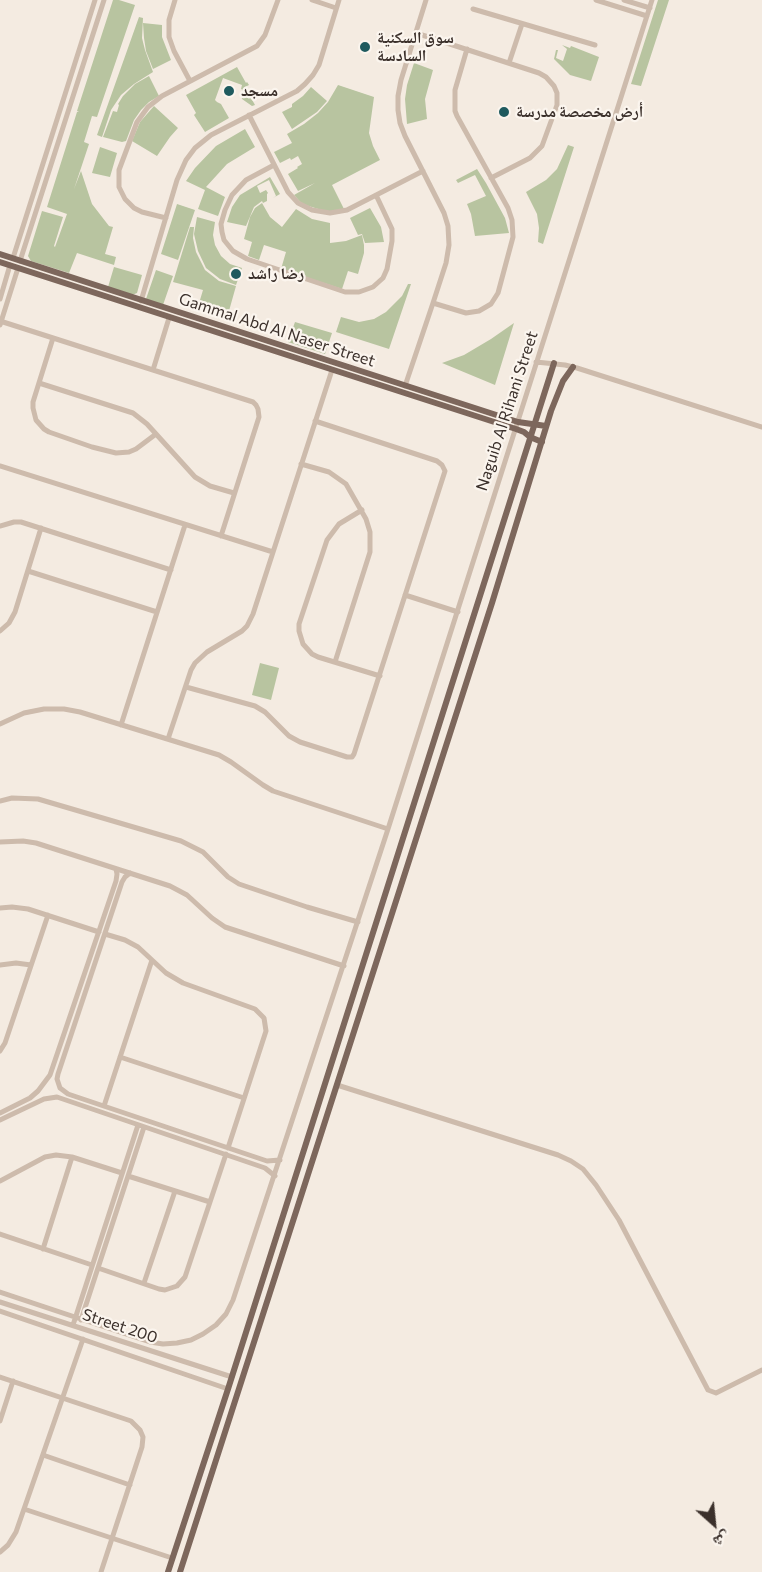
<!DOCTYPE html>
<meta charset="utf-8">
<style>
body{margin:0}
#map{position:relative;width:762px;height:1572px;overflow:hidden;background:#f4ebe1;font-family:Commissioner,"Noto Naskh Arabic",sans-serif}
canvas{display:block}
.north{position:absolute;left:684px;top:1494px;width:60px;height:60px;-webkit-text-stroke:4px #fbf5ee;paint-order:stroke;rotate:153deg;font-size:16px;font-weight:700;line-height:24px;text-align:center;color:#3b302b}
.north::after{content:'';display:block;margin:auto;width:21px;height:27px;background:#3b302b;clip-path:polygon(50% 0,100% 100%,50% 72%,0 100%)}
</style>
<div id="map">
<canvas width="762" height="1572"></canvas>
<div class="north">ش</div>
</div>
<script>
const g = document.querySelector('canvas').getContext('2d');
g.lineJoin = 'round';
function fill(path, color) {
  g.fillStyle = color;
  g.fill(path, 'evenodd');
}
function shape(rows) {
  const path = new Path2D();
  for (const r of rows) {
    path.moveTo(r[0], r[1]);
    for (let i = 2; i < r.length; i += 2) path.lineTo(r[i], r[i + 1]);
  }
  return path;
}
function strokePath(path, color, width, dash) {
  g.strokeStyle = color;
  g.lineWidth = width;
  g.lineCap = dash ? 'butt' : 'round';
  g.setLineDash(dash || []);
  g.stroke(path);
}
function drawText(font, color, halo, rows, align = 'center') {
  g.font = font + ' Commissioner,"Noto Naskh Arabic",sans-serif';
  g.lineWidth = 4.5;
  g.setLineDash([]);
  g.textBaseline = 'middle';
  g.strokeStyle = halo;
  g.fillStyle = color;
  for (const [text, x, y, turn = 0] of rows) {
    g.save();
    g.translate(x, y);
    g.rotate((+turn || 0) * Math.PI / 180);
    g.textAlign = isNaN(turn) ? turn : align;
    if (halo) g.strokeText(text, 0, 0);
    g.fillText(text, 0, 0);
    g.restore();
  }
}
fill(shape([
 [113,0,119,0,135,5,97,117,92,116,84,142,89,144,74,189,81,171,92,204,109,226,113,227,105,254,116,257,114,265,77,253,69,273,31,261,28,256,42,211,63,217,54,246,55,247,67,214,47,207,77,112,79,112,77,111],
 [658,0,669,0,641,86,631,84],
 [139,17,143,18,142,38,145,50,153,72,134,84,121,95,111,110,102,137,97,135],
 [143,23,162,25,162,37,171,60,153,69,146,51,144,38],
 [562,45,570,48,571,46,599,57,591,81,570,75,554,59,556,50,558,50,556,58,563,61,567,49],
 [414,63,433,70,425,99,427,119,407,124,405,99,407,85],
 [237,67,246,83,247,82,249,85,245,87,255,105,252,106,242,99,241,94,243,90,241,89,242,85,223,78,215,100,217,102,221,104,229,118,205,132,194,115,196,113,186,95],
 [149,76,159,96,149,102,141,110,134,120,126,141,122,142,103,137,113,111,117,112,119,105,118,104,123,96,135,84],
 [338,85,374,97,369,133,373,146,380,160,332,185,344,209,328,212,302,204,294,195,315,183,298,191,288,174,298,168,297,167,302,164,298,156,291,160,290,158,280,163,274,152,292,143,287,134,304,124,318,113,328,102],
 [311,87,327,101,317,112,292,129,282,112,292,107,292,104,303,96],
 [154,106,178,128,170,137,157,156,132,141,140,122],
 [245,129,255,147,227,164,206,187,225,197,218,216,198,209,205,190,186,181,195,168,216,146],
 [568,145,574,147,543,244,538,242,539,228,537,214,526,192,546,180,557,169],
 [100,147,117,153,110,177,92,173],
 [477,169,486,183,505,218,509,233,475,236,471,214,467,204,486,196,475,175,458,183,456,180],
 [270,177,280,194,273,198,276,196,269,180,257,186,260,193,266,190,268,193,267,194,267,201,263,203,262,201,254,207,246,226,227,222,232,207,240,195],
 [262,203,270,217,282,227,296,209,312,219,330,223,330,243,346,241,362,235,364,245,364,253,358,274,348,271,342,289,281,269,286,252,264,245,259,260,248,256,252,242,244,239,250,217,255,208],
 [177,204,195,210,178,260,161,254],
 [370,208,381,227,384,242,365,243,362,234,358,235,350,218],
 [197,217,215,222,213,235,215,245,221,256,230,264,242,268,236,285,220,279,206,268,198,251,194,234],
 [190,227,194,227,193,238,196,252,205,270,219,281,236,286,227,318,197,310,203,290,173,282],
 [114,267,142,275,137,293,132,295,108,287],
 [156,270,173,276,163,305,146,299],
 [408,284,411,284,389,349,336,332,341,317,359,322,374,319,386,312,402,296],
 [295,322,332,333,325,354,288,342],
 [514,323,495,385,442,363,464,355,491,339],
 [260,663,279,668,271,700,252,695]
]), '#b8c4a0');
strokePath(shape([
 [175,0,169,20,169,37,174,51,190,81],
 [312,0,336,8],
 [596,0,647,16],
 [624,0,650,8],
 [473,9,595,45],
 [416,33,539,73,546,77,554,86,557,93,557,105,542,146,530,158,491,178],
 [509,63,522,24],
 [249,115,288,192,298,203,312,210,330,213,347,210,423,171],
 [274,165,246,180,232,195,225,210,221,224,222,232,224,240,233,251,247,259,345,292,359,292,373,287,383,278,387,269,392,241,392,229,376,195],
 [166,218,142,212,134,208,125,199,119,187,119,170,137,122,148,107,162,96,257,46,265,35,278,0],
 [13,258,95,0],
 [20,261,104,0],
 [0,299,10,265],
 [141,301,177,180,186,160,195,148,211,135,297,91,305,84,313,75,319,65,339,0],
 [433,303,466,313,479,311,491,304,498,293,513,237,512,220,508,208,457,116,455,111,455,90,467,49],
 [0,321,253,402,256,405,258,409,259,417,221,536],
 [0,325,18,268],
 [53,338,33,402,33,408,36,420,44,429,49,432,92,447,116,453,129,452,136,449,156,434],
 [536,362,565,365,577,368,762,427],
 [153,370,169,318],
 [39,383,133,413,147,424,195,477,210,486,234,493],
 [405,386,433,303,446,263,449,245,448,226,444,213,405,136,400,123,398,110,398,96,401,80,426,0],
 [301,464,329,472,346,484,366,519,370,532,370,552,335,662],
 [0,466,273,552],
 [362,510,339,524,327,540,299,624,299,631,303,644,312,654,318,657,380,676],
 [0,526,14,522,21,522,171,570],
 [28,571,157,612],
 [405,595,458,612],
 [0,631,9,623,15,612,41,528],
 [186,687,255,706,265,712,289,736,300,742,347,757,352,757,354,754,445,471,442,465,437,461,315,421],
 [0,724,24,713,44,709,64,709,80,712,219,755,231,762,263,785,273,791,388,829],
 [121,725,185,525],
 [168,739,191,670,195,663,207,652,242,631,247,626,253,614,332,370],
 [0,801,12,798,38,799,181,841,203,852,228,877,239,884,307,907,358,922],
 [0,842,23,841,36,843,170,886,187,895,212,918,225,927,344,966],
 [130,873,125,877,122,882,58,1074,57,1079,60,1088,68,1094,267,1161,280,1160],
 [0,908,12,907,28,909,99,932],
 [105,934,125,940,138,947,166,973,183,983,255,1009,264,1018,266,1031,228,1148],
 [0,965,16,963,31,965],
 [0,1051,5,1043,48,915],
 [120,1057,244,1098],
 [337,1085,558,1155,571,1161,583,1169,596,1185,619,1220,708,1390,716,1393,762,1370],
 [104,1106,152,960],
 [0,1113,30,1098,38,1091,50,1075,116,881,117,874,116,869],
 [0,1120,44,1099,57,1097,265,1168,275,1176],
 [128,1176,210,1202],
 [0,1181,45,1157,56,1155,72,1157,122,1173],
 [0,1234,92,1265],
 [43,1249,72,1157],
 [98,1268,159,1289,165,1290,177,1286,185,1277,226,1154],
 [144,1283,175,1191],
 [0,1292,150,1342,163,1344,177,1343,191,1340,203,1334,216,1325,226,1314,233,1300,388,829,652,0],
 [0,1302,232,1377],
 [0,1311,228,1389],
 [81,1320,144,1127],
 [73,1325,138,1125],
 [0,1377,131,1421,140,1430,143,1437,142,1447,101,1572],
 [0,1421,13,1381],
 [43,1455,130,1485],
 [24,1509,172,1558],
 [0,1552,8,1545,16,1532,83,1339]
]), '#cdbbac', 5);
strokePath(shape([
 [0,254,518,422,546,426],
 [0,262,516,429,524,432,530,437,542,442],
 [168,1572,228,1389,554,363],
 [180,1572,492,603,551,411,563,381,573,367]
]), '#7d675c', 6);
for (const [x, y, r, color] of [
 [365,47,6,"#1f5a5e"],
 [229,91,6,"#1f5a5e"],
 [504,112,6,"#1f5a5e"],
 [236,274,6,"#1f5a5e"]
]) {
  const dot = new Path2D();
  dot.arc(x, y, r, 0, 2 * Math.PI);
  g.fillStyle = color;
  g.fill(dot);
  strokePath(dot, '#fbf5ee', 2);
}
drawText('bold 16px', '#3b302b', '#fbf5ee', [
 ["سوق السكنية",377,38],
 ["السادسة",377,56],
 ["مسجد",241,91],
 ["أرض مخصصة مدرسة",516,112],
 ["رضا راشد",248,274]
], 'left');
drawText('16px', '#3b302b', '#fbf5ee', [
 ["Gammal Abd Al Naser Street",277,330,18],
 ["Naguib Al Rihani Street",507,411,-72],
 ["Street 200",120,1326,18]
]);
</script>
